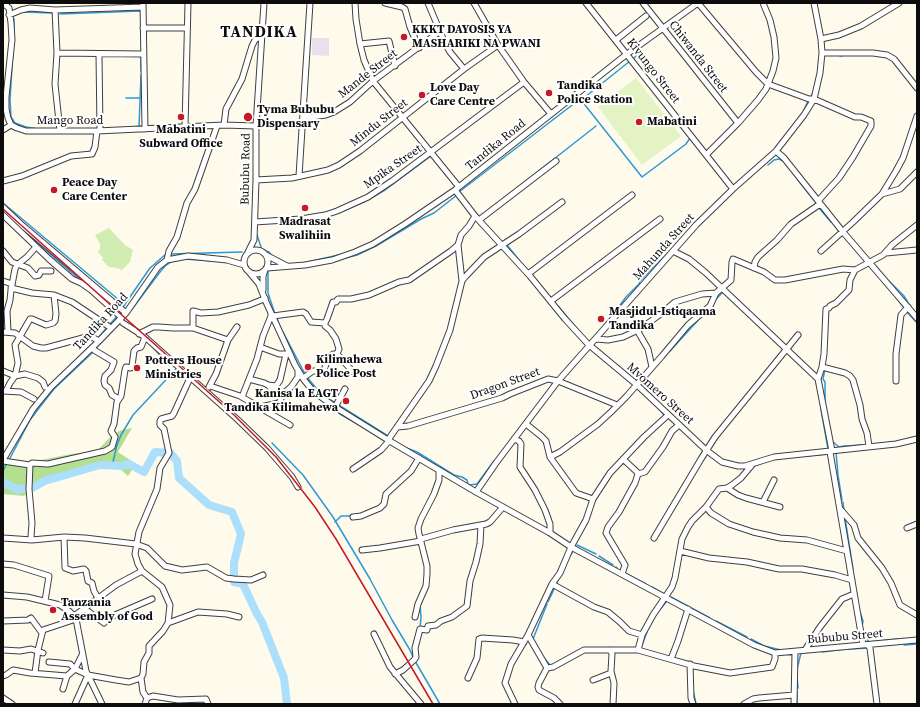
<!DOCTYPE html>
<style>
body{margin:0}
#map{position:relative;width:920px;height:707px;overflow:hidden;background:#fffbec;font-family:"Source Serif 4",serif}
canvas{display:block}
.frame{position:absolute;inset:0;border:4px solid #0c0c0c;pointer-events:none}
</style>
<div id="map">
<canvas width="920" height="707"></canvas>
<div class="frame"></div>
</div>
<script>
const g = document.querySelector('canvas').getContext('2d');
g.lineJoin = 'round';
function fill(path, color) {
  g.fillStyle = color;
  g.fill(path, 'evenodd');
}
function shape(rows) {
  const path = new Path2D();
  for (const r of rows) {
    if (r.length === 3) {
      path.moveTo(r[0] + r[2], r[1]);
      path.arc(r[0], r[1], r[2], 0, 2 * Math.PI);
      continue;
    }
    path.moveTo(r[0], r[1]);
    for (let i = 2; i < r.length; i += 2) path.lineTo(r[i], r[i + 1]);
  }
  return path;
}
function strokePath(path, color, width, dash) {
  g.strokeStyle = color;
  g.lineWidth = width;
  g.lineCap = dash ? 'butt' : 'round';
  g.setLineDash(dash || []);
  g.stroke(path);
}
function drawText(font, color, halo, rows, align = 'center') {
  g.font = font + ' "Source Serif 4",serif';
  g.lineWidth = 4;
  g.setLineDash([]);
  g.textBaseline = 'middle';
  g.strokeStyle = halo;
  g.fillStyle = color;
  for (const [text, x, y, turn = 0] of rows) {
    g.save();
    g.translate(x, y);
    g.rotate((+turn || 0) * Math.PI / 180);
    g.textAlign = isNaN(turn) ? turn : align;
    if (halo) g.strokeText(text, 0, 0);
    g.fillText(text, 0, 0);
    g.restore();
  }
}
fill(shape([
 [312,38,329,38,329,56,312,55]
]), '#eadfec');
fill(shape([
 [109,228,125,245,133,250,130,262,122,270,117,268,109,267,102,260,103,258,98,252,100,248,100,244,95,235]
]), '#d2edb2');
fill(shape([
 [132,428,118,452,136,464,128,476,114,464,94,466,73,471,24,496,3,494,3,458,31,462,71,454,97,451,113,434,122,430]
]), '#b5df90');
fill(shape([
 [636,78,681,136,642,165,598,107]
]), '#e4f3c4');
strokePath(shape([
 [23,12,53,13],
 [60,14,140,11,142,13],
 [14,38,14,19],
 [13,50,10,100,11,117,15,123,26,127,39,129],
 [840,56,846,55],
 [634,58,637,55],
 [141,71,141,57],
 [908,73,913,79],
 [126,98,140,98],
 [810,98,814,91],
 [581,100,642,177,686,144,690,138],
 [801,116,808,101],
 [139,127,141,75],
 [768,165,774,160,779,159,783,161],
 [798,180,817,204],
 [459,192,580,99,585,97,630,61],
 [508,195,596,126],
 [716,202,727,192],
 [3,203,125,305],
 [819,208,831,222],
 [343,211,366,201,385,190,431,156],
 [475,212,480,217,481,216],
 [18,226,80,280],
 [257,235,262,250,269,252,272,256],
 [507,245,527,270],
 [170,254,242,252],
 [184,259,214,261],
 [342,259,357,255,376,246,421,219,434,213,457,195],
 [303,263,343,254],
 [876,266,886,278,904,296,910,306,917,314],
 [272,269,268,271,268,293,275,314],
 [885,284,905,309],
 [715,300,723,292],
 [558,306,579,331],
 [123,307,150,268,166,254],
 [907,312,917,323],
 [129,313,160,272,165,266,174,260],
 [616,313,615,312,626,297,640,283,639,282,667,254],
 [277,318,279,325],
 [283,332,306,376,321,394,388,436],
 [151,345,164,360,172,364],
 [95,349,123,320],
 [598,349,636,381],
 [670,351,701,317],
 [54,381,97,339,118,315],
 [645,389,655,399],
 [314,395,340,414,365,428],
 [825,402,825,382,823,379,825,369],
 [659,409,665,416],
 [821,409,828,449],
 [668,418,677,426],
 [832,441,839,447,844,446],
 [272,443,303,475,333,517,370,579,392,620,410,650,413,657],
 [844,446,864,445],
 [404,447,417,452,454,475,462,477,467,480,468,484,469,485,477,484,494,461],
 [836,452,838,475,842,500],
 [793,457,829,454],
 [9,460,30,420,39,408,54,389,93,352],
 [731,462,741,464],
 [112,466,117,445,121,435,133,415,176,369,176,367],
 [752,467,760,464],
 [3,471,7,463],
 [843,502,844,510],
 [845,518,853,569],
 [335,522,341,516,351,516],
 [577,545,596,554],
 [599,556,613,565],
 [569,557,574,550],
 [616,567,617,568],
 [625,573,646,584],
 [556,585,559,578],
 [652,587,666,595],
 [671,597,710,618],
 [548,602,555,587],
 [860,612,863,621,862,626],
 [657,613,667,601,666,601],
 [716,621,747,637],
 [420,629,421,617,420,604],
 [864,636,869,642,897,639],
 [533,639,547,604],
 [751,639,764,646,781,650],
 [642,645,647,632],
 [904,645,917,644],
 [815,647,825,646],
 [849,649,869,648],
 [822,652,845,649],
 [675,658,691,662],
 [545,659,550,665],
 [415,661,440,704],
 [797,669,801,653,803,653],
 [797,676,798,688],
 [693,690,696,704],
 [797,692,797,704]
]), '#2c98d9', 1.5);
strokePath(shape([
 [3,482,18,490,20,489,34,487,46,480,59,477,100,465,121,466,129,464,144,472,155,452,170,453,177,461,179,478,209,505,232,512,241,534,234,563,234,582,243,584,257,614,262,622,284,678,287,704]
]), '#abdffc', 8);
const minor = shape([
 [3,3,9,8,11,23,12,40,6,97,6,109,8,118,11,125,17,128,26,131,97,131,224,125,256,126],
 [143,3,145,129],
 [355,3,356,19,360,44,364,60,373,81,459,187],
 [385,3,402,7,405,9,410,27,419,48],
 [428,3,444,41,450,52,464,69],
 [474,3,498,45,524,82,551,114],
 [586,3,733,189],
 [643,3,738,123],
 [698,3,756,72,768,84,809,99,814,99,855,117,861,117,871,121,871,126,853,157,839,178,818,201],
 [55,10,57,53,55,84,60,131],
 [9,15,21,10,30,8,55,10,143,7],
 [143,28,187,28],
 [821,39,839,35,861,26,899,3],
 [616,40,646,16],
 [360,44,389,41,395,66],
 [57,53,143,54],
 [822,53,873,53,887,55,894,59,917,88],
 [99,54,100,131],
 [303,118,326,115,334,112,350,102,373,81,439,32],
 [224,125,226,109,242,79,252,46,255,40,261,36],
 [185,127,188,3],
 [3,130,11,125],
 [776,151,784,158,843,232,917,318],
 [706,155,738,123,758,100,766,89,773,71,776,58,774,37,770,20,763,3],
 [299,176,310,3],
 [256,180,292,178,328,170,339,165,360,151,464,69,498,45],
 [3,181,22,176,71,156,92,154,95,147,97,131],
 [455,190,475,216,530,276,565,319,588,344,636,384,706,450,722,462,738,466,745,466,774,457,896,444,917,439],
 [882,194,900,189,917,172],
 [3,207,23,226,126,313],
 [3,215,49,259,72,279,81,283,91,290,121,317],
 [479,220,556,161],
 [255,222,301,219,325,215,337,211,368,197,392,181,524,82],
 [256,262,12],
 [3,251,12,262,28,268,35,276,39,275,41,271,51,271],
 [673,251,689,259,706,273,818,379,832,451],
 [821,251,852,223,882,194,896,171,903,158,917,116],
 [248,252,254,240,256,180,256,126,264,3],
 [886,253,917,250],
 [266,255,287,266],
 [167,260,169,251,177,237,187,203,195,189,217,126],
 [267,268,305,265,332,260,355,252,373,244,405,224,455,190,627,54,698,3],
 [754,268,755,262,758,257,777,240,791,224,820,204],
 [249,272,259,284,266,302,295,365,304,380,314,392,335,407,388,440,476,492,550,533,571,547,754,645,775,653,917,640],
 [528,274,632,195],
 [3,281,12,284],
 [462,281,458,245,461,235,469,226,475,216],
 [11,288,32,293,54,295,72,302,111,328],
 [263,290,263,276,265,270],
 [551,301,660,219],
 [273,316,303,312,306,314,311,322,325,323],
 [123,323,145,337,237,419,267,448,292,477,298,487],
 [193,328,193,311,201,313,218,312,249,305,264,299,265,298],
 [637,330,648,349,652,367],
 [3,332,15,333,33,346,41,348,46,348,90,336,99,341],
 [8,332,7,311,10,300,11,290,15,269,17,265,27,257,36,247],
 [139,334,153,327,159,327,173,328,193,328,228,340],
 [596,339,608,340,623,337,640,329,662,313,675,302,702,294,716,293],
 [93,347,94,350,114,362,111,370,105,376,104,381,105,385,109,388,112,395,119,399],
 [260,347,279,354,290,354],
 [822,367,845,373,850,376,853,380,860,405,862,419,867,433,869,446],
 [3,371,15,376,25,374,38,378,43,382,45,387],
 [354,373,337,354,339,349,336,339,330,330,325,326,325,323,327,319,333,302,336,302,338,299,351,299,369,295,399,282,409,280,451,251,458,245],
 [303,378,313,371,324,371,326,364,332,356,333,354,337,354],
 [249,379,264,383,268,385,276,386,280,380,286,354],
 [818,379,822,367,824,354,826,309,829,308,830,306,836,303,849,290,850,280,855,270],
 [896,381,896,354,901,315,908,307],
 [210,386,240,396,290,425],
 [269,386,272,390,277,391,278,394,283,394],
 [209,387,216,374,228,340,237,327],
 [3,391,21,392,34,399],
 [6,391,10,383,15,376,18,363,15,345,30,319,32,319,46,325,53,323,55,321,56,314,54,295],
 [242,397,257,359,263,336,271,316,271,313],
 [260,407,279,403,283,394,291,387,298,377,298,370],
 [335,407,345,389],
 [526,424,541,436,546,441,550,457,576,493,593,499],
 [397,427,408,426,502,398,510,394,548,379,558,381,617,405],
 [514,439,519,441,521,444,520,467,535,490,545,510,550,524,550,533],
 [388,440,429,381,436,366,450,330,462,281,465,277,484,257,519,234,562,202],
 [830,452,863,645],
 [550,457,560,452,598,424,611,412,626,397,662,356,688,325,710,306,716,293,731,280,732,262,733,259,764,272,775,280,785,280,843,269,855,270,883,255,892,245,917,225],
 [3,460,33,409,51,387,99,341,126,313,158,267,167,260,188,256,227,260,244,265],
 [3,461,30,465,32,463,48,464,105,451,112,447,115,437,111,431,114,424,117,402,121,396,125,370,126,367,131,368,132,366,134,351,137,348,141,347,145,337],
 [30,465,29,489,32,523,31,537,32,540],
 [353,469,381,450,389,441],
 [638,474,645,472,663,447,672,431,679,425],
 [727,488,738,495,746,498,780,507],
 [476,492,496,463,558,381,696,225,733,189,776,151,804,115,814,99,820,73,822,53,821,39,814,3],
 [763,502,774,480],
 [706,507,711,513,729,524,753,532,780,538,807,540,847,551],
 [841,510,854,525,858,538,882,568,891,583,900,605,917,615],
 [353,517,361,516,380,508,384,504,386,494,411,471,419,458],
 [907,528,917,524],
 [64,537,65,568,73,571,84,569,86,571,88,581,92,583,94,591,98,598],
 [3,538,32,540,64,537,85,538,136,544,147,548,165,566,182,570,207,567,226,578,234,579,251,580,263,575],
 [654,538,701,459,715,437,798,335],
 [362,550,380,548,421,541,421,539,453,530,486,524,490,522,503,507],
 [680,551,709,558,747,562,779,569,802,569,835,575,852,580],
 [3,564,14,565,49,576,45,601],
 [142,571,138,564,135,554,139,532,157,489,160,468,169,453,164,429,160,425,160,421,161,419,172,416,174,413,190,378],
 [622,574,625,565,606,533,608,527,619,512,635,483,638,474,637,472,623,459],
 [552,584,594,607,608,612,620,622,629,631,642,635],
 [3,595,27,597,60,605,69,611,74,616,76,619,86,671,102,704],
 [85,609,104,623,106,620,115,615,152,599],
 [415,617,418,604,426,586,427,574,427,566,419,534,418,528,421,519,434,494,439,480,439,470],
 [3,621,28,620,31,618,42,633],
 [168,623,198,612,227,614,239,617],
 [374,634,390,667,421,704],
 [528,635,547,668],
 [868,645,870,648,877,704],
 [3,650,20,651,31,649,43,653],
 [610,650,612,654,611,671,614,683,613,704],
 [638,650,642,635,653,615,672,587,675,578,682,539,688,527,692,521,706,507,719,489,727,488,732,485,741,478,752,465],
 [805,650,820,627,842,599,854,594],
 [671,659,678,641,688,609],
 [49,662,70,664,75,669,88,675,116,680,129,682,141,678,143,674,144,662,149,653,149,646,163,631,168,623,170,605,162,587,142,571,116,585,74,616],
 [690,664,691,698,693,704],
 [35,673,38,650,43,630,76,619],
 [395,674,403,670,414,660,416,657,415,648,420,629,427,630,428,626,436,625,441,621,452,617,467,606,470,581,476,562,480,544,481,525],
 [3,676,6,675,13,670,30,673,67,676],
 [141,678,143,692,147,698,145,704],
 [468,678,477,658,479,639,482,638,513,640,524,642],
 [593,680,611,673],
 [63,689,67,676,75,669,82,655],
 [3,698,12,704],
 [147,698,153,696,178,700,206,699,208,704],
 [75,704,88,675],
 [515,704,505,683,511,664,528,635,552,584,560,573,571,547,586,520,593,499,610,473,644,437,668,415],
 [560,704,554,698,539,690,538,687,539,683,547,668,553,667,584,650,638,650,694,666,730,673,772,667,775,659,775,653],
 [744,704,753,699,759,698,794,695],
 [794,704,795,652]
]);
strokePath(minor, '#3f3f3f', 7);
strokePath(minor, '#fff', 5);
strokePath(shape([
 [3,209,234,415,276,457,315,507,336,539,433,704]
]), '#c81825', 1.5);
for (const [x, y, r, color] of [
 [404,37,4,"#c81825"],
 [549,93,4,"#c81825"],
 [422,95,4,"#c81825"],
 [181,117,4,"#c81825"],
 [248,117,5,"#c81825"],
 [639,122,4,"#c81825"],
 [54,190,4,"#c81825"],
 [305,208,4,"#c81825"],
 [601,319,4,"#c81825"],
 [308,367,4,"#c81825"],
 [137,368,4,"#c81825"],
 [346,401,4,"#c81825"],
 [53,610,4,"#c81825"]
]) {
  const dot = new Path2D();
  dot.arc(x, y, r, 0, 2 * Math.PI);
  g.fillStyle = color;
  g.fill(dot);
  strokePath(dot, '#fff', 1.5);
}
drawText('bold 12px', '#0c0c0c', '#fff', [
 ["KKKT DAYOSIS YA",412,30],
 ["MASHARIKI NA PWANI",412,44],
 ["Tandika",557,86],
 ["Police Station",557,100],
 ["Love Day",430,88],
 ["Care Centre",430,102],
 ["Tyma Bububu",257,110],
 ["Dispensary",257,124],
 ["Mabatini",647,122],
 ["Mabatini",181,130,"center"],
 ["Subward Office",181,144,"center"],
 ["Peace Day",62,183],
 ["Care Center",62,197],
 ["Madrasat",305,222,"center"],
 ["Swalihiin",305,236,"center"],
 ["Masjidul-Istiqaama",609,312],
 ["Tandika",609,326],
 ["Kilimahewa",316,360],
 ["Police Post",316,374],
 ["Potters House",145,361],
 ["Ministries",145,375],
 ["Kanisa la EAGT",338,394,"right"],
 ["Tandika Kilimahewa",338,408,"right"],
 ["Tanzania",61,603],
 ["Assembly of God",61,617]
], 'left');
drawText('12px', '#0c0c0c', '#fff', [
 ["Chiwanda Street",698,57,52],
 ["Kivungo Street",653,71,52],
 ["Mande Street",368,74,-38],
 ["Mango Road",70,121],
 ["Mindu Street",379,123,-38],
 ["Tandika Road",496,145,-39],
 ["Mpika Street",393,167,-35],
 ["Bububu Road",246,169,-89],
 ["Mahunda Street",664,247,-48],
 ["Tandika Road",101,322,-47],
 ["Dragon Street",505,384,-20],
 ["Mvomero Street",660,394,42],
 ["Bububu Street",845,637,-5]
]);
g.letterSpacing = '1px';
drawText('bold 16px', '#0c0c0c', '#fff', [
 ["TANDIKA",259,33]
]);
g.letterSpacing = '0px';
</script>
